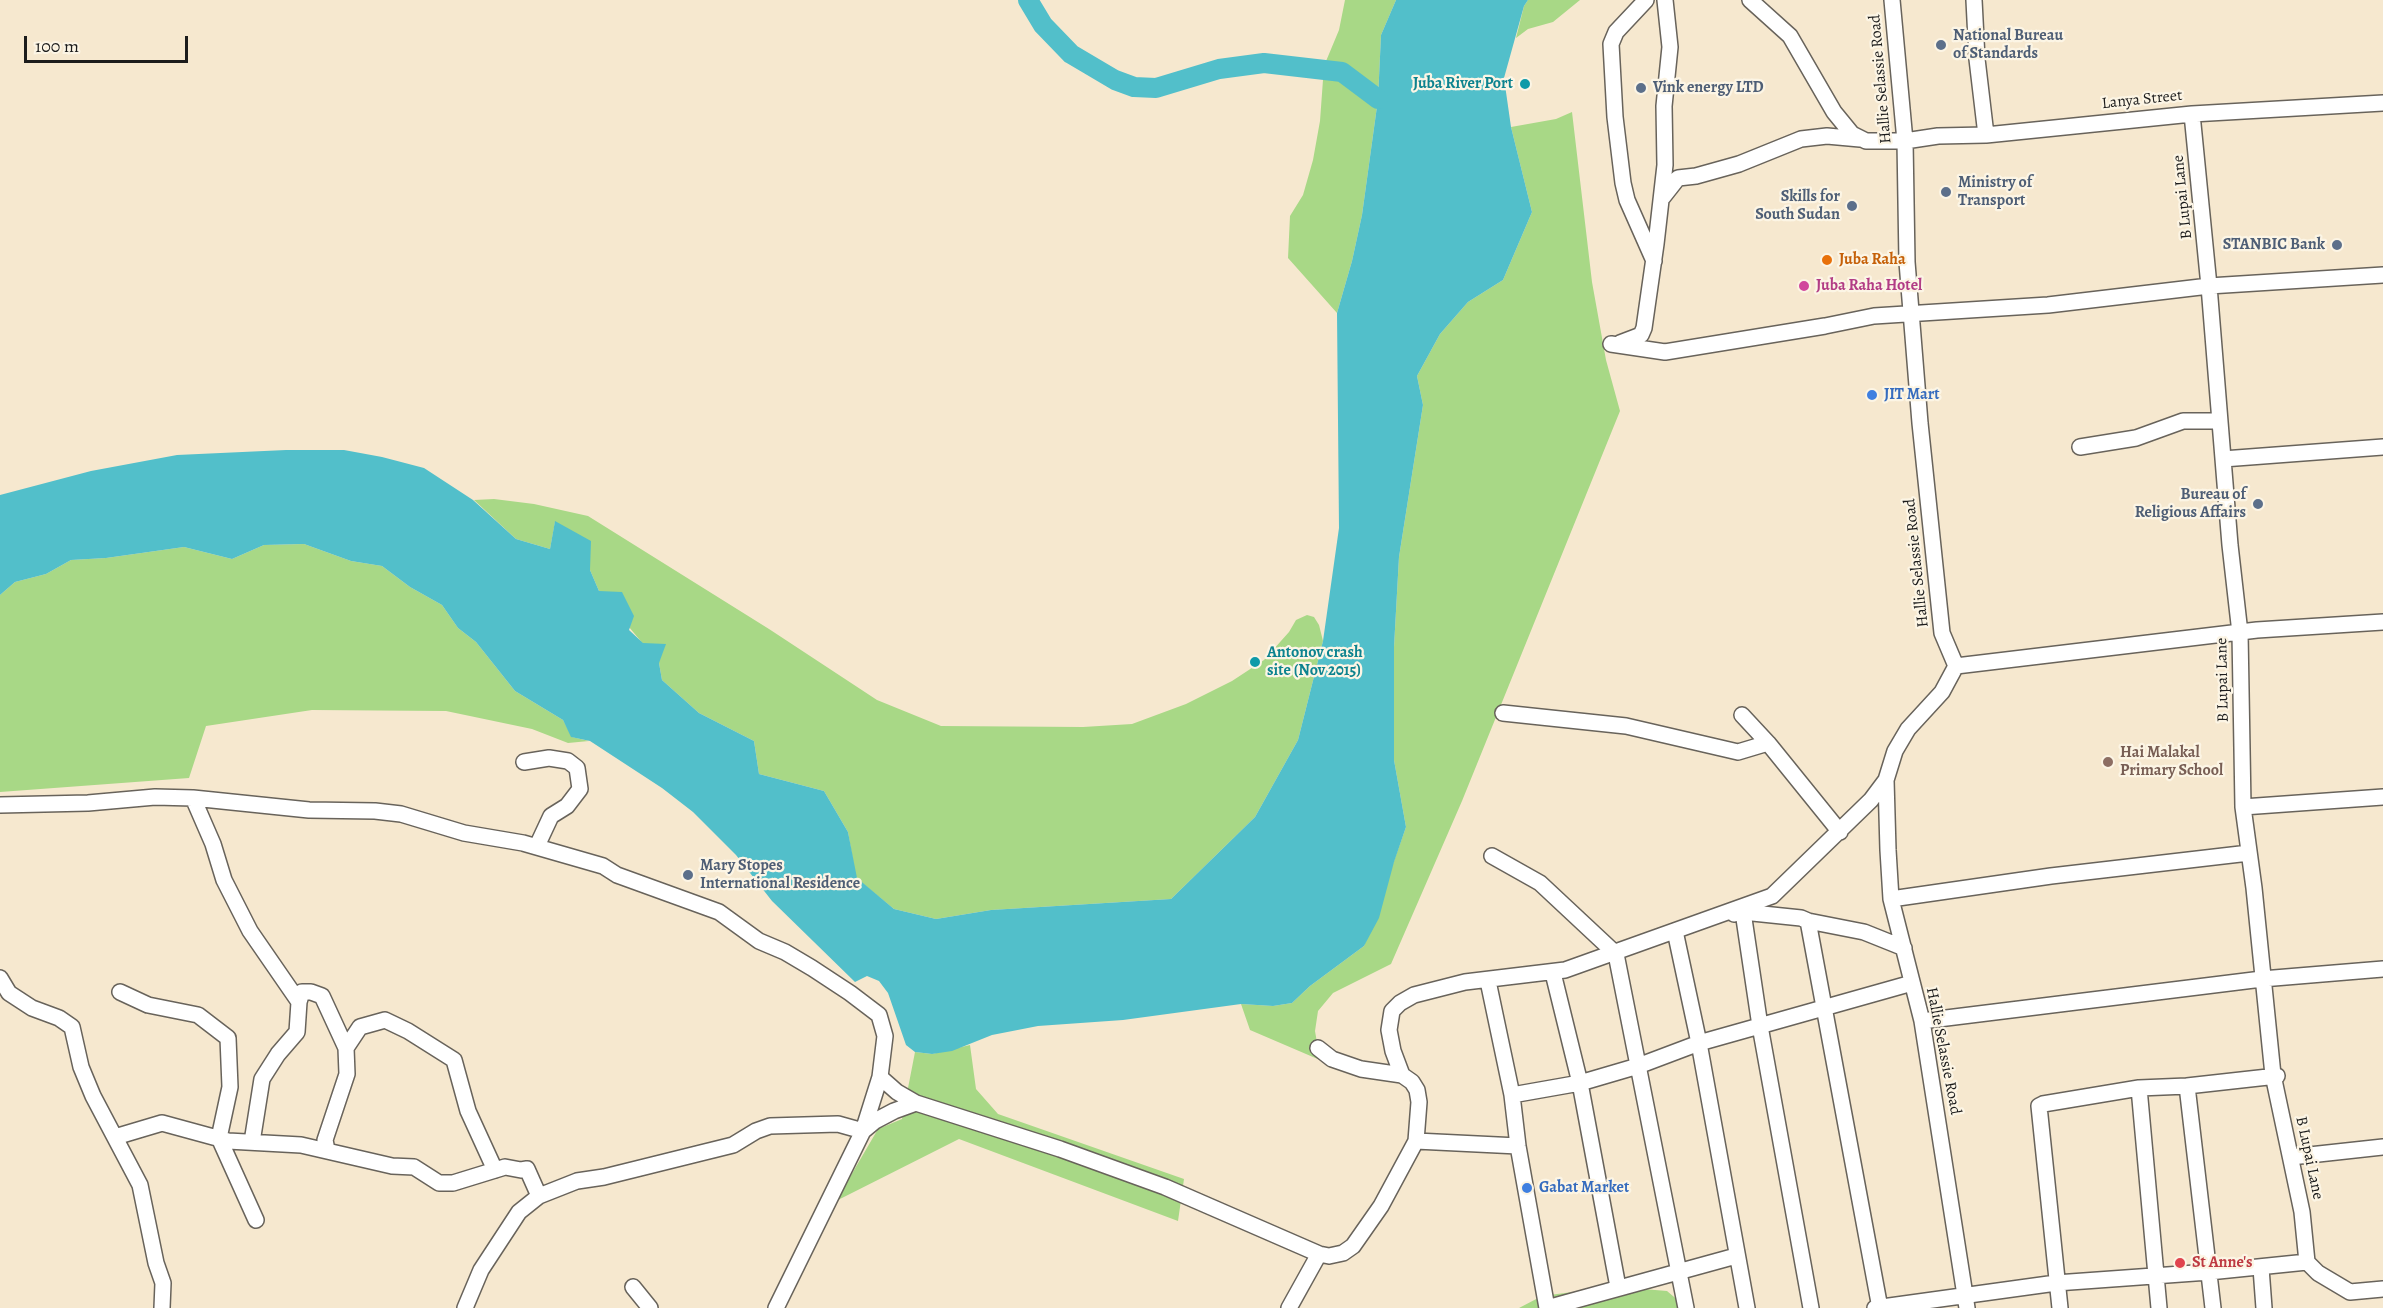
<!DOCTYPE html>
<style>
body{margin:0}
#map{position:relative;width:2383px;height:1308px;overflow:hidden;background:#f6e8cf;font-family:Alegreya,serif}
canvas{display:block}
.scale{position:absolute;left:24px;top:36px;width:164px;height:27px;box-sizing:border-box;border:3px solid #1c1c1c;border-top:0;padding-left:8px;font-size:18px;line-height:21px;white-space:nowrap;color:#1c1c1c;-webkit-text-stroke:4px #fcf5e5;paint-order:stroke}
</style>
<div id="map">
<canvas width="2383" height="1308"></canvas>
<div class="scale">100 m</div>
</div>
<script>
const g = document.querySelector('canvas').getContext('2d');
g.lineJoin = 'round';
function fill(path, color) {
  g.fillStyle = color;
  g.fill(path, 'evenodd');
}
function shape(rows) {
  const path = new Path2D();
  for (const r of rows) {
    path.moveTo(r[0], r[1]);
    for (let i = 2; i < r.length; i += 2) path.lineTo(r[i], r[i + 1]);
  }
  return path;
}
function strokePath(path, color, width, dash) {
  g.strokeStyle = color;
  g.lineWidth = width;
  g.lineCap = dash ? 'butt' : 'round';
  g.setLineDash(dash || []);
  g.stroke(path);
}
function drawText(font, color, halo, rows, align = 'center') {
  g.font = font + ' Alegreya,serif';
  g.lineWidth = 4.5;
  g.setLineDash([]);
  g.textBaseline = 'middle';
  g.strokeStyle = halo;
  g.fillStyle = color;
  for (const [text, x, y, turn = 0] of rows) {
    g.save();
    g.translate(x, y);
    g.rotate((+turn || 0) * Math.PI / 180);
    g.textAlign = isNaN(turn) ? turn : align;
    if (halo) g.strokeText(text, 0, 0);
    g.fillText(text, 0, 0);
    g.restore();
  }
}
fill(shape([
 [1345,0,1396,0,1381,35,1378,99,1362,215,1352,261,1337,313,1288,258,1290,216,1303,195,1313,160,1320,121,1324,66,1339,30],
 [1528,0,1580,0,1553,22,1528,29,1516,38,1524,6],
 [1572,112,1592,282,1606,360,1620,411,1462,801,1391,964,1333,993,1318,1011,1315,1031,1320,1060,1250,1030,1241,1004,1273,1006,1292,1003,1310,986,1364,946,1406,827,1394,760,1394,647,1399,557,1423,405,1417,376,1440,334,1468,302,1503,280,1532,212,1511,127,1556,119],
 [494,499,534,504,588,516,769,629,877,700,941,726,1083,727,1132,724,1186,704,1232,681,1264,660,1289,632,1296,620,1307,615,1314,617,1319,625,1323,641,1298,740,1255,817,1171,899,991,910,936,919,894,909,856,878,848,832,824,791,759,774,754,741,699,713,662,680,659,663,599,591,590,570,555,522,550,549,516,539,474,500],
 [304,544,351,561,382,566,410,587,442,605,458,628,476,642,515,691,563,720,572,737,589,741,568,743,532,729,446,711,312,710,206,726,189,778,0,792,0,595,15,582,46,574,71,560,106,558,184,547,232,559,264,545],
 [970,1045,976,1089,998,1114,1184,1179,1178,1221,959,1139,836,1201,878,1129,902,1119,915,1052,932,1054],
 [1631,1288,1667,1291,1687,1308,1519,1308,1542,1296,1588,1290]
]), '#a8d886');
fill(shape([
 [1396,0,1528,0,1524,6,1504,78,1511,127,1532,212,1503,280,1468,302,1440,334,1417,376,1423,405,1399,557,1394,647,1394,760,1406,827,1394,862,1379,918,1364,946,1310,986,1292,1003,1273,1006,1241,1004,1123,1020,1038,1026,992,1035,952,1051,932,1054,915,1052,906,1045,888,993,879,981,867,976,855,982,772,901,736,855,693,812,662,788,590,741,571,737,563,720,515,691,476,642,458,628,442,605,410,587,382,566,351,561,304,544,264,545,232,559,184,547,106,558,71,560,46,574,15,582,0,595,0,495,91,471,177,455,286,450,344,450,382,457,424,468,473,500,516,539,550,549,555,521,591,541,590,570,599,591,622,592,634,616,629,630,643,643,666,644,659,663,662,680,699,713,754,741,759,774,824,791,848,832,857,878,894,909,936,919,991,910,1171,899,1255,817,1298,740,1323,641,1339,528,1337,313,1352,261,1362,215,1378,99,1381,35]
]), '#52bfca');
strokePath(shape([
 [1028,0,1043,25,1071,54,1115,80,1134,87,1156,88,1219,69,1264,63,1342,72,1378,99]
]), '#52bfca', 20);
const minor = shape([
 [1646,0,1616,32,1611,44,1615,117,1623,183,1627,200,1654,261],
 [1750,0,1790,36,1834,112,1852,134,1866,141,1905,141,1938,136,1986,135,2192,114,2383,103],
 [1892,0,1905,141,1907,262,1920,423,1942,633,1956,666,1942,692,1908,729,1895,751,1886,780,1888,850,1891,899,1922,1021,1967,1308],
 [1974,0,1977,59,1986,135],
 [2192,114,2209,286,2230,545,2240,633,2243,807,2254,888,2273,1075,2302,1212,2307,1262,2318,1273,2350,1292],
 [1663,197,1678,178,1696,176,1739,164,1801,139,1827,136,1860,139],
 [1620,343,1641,335,1644,328,1656,244,1665,165,1664,106,1670,47,1665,0],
 [1611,344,1665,352,1825,326,1874,316,2048,305,2209,286,2383,275],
 [2080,447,2136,438,2183,421,2220,421],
 [2223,459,2383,447],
 [1956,666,2257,630,2383,622],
 [1503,713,1626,726,1738,752,1768,743,1742,715],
 [1768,743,1840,832],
 [524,762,549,758,568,761,577,768,580,789,567,806,551,816,537,846],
 [193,798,213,844,224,880,250,931,299,1002],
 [0,805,88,803,155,797,193,798,309,810,375,811,401,814,464,833,523,843,603,866,617,875,719,912,759,941,785,952,812,968,850,993,879,1015,885,1036,880,1077,863,1131,838,1124,770,1126,756,1131,733,1145,604,1177,577,1181,539,1196,519,1212,481,1270,465,1308],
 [2243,807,2383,797],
 [1492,856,1540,883,1616,954,1686,1308],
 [1891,899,2051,876,2249,853],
 [1743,912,1760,1026,1811,1308],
 [1734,914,1743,912,1801,918,1808,921,1864,932,1904,948],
 [1808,921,1880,1308],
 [1675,931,1699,1043,1747,1308],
 [1553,973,1580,1083,1618,1287],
 [0,978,9,993,32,1008,59,1018,72,1027,81,1067,93,1096,140,1185,156,1263,163,1283,162,1308],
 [1488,981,1512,1095,1518,1146,1547,1308,1736,1256],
 [120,992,148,1005,198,1015,228,1038,230,1087,219,1138,256,1220],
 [1922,1021,2262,979,2383,969],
 [346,1048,360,1027,385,1020,408,1031,454,1060,468,1111,495,1170],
 [1318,1048,1332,1059,1361,1069,1402,1075],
 [880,1077,897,1092,916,1103,1060,1149,1165,1187,1319,1254,1329,1256,1343,1253,1353,1246,1381,1206,1416,1141,1419,1102,1417,1090,1412,1082,1402,1075,1393,1051,1389,1030,1392,1011,1400,1003,1414,995,1465,982,1565,970,1772,896,1871,800,1886,780],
 [2187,1086,2213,1308],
 [2139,1088,2159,1308],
 [1512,1095,1580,1083,1638,1066,1699,1043,1912,983],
 [115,1137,162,1123,228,1141,301,1145,392,1166,414,1167,439,1183,453,1183,505,1167,521,1170,527,1169,539,1196],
 [1416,1141,1518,1146],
 [252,1142,262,1079,278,1054,297,1032,299,1002,302,992,311,992,322,996,346,1048,347,1074,325,1140,327,1150],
 [2291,1157,2383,1147],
 [2261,1268,2264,1308],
 [633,1287,650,1308],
 [2350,1292,2383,1289],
 [776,1308,863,1131,875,1121,894,1111,916,1103],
 [1289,1308,1319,1254],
 [1875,1308,2056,1283,2209,1272,2307,1262],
 [2060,1308,2039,1106,2043,1104,2139,1088,2187,1086,2277,1076,2273,1075]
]);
strokePath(minor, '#68635b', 18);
strokePath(minor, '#fff', 15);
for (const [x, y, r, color] of [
 [1941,45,6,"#5c6f8a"],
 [1525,84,6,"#0f9aa8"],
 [1641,88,6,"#5c6f8a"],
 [1946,192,6,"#5c6f8a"],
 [1852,206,6,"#5c6f8a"],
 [2337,245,6,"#5c6f8a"],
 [1827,260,6,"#e8710a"],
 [1804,286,6,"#d1479c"],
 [1872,395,6,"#3f7fe0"],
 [2258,504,6,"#5c6f8a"],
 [1255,662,6,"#0f9aa8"],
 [2108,762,6,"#8d6e63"],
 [688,875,6,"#5c6f8a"],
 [1527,1188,6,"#3f7fe0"],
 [2180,1263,6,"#e0444e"]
]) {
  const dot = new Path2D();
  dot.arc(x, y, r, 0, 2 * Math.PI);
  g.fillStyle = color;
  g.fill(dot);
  strokePath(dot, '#fcf5e5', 2);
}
drawText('bold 16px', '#4e5e75', '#fcf5e5', [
 ["National Bureau",1953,36],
 ["of Standards",1953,54],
 ["Vink energy LTD",1653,88],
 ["Ministry of",1958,183],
 ["Transport",1958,201],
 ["Skills for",1840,197,"right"],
 ["South Sudan",1840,215,"right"],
 ["STANBIC Bank",2325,245,"right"],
 ["Bureau of",2246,495,"right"],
 ["Religious Affairs",2246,513,"right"],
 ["Mary Stopes",700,866],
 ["International Residence",700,884]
], 'left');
drawText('16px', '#1c1c1c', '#fcf5e5', [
 ["Hallie Selassie Road",1881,79,-95],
 ["Lanya Street",2142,100,-6],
 ["B Lupai Lane",2183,197,-96],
 ["Hallie Selassie Road",1917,563,-96],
 ["B Lupai Lane",2223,680,-91],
 ["Hallie Selassie Road",1943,1051,79],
 ["B Lupai Lane",2309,1158,78]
]);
drawText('bold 16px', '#0d838f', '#fcf5e5', [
 ["Juba River Port",1513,84],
 ["Antonov crash",1267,653,"left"],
 ["site (Nov 2015)",1267,671,"left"]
], 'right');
drawText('bold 16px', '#c56008', '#fcf5e5', [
 ["Juba Raha",1839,260]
], 'left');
drawText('bold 16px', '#b23c85', '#fcf5e5', [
 ["Juba Raha Hotel",1816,286]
], 'left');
drawText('bold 16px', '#366cbe', '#fcf5e5', [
 ["JIT Mart",1884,395],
 ["Gabat Market",1539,1188]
], 'left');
drawText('bold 16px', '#785e54', '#fcf5e5', [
 ["Hai Malakal",2120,753],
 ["Primary School",2120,771]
], 'left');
drawText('bold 16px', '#be3a42', '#fcf5e5', [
 ["St Anne's",2192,1263]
], 'left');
</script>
